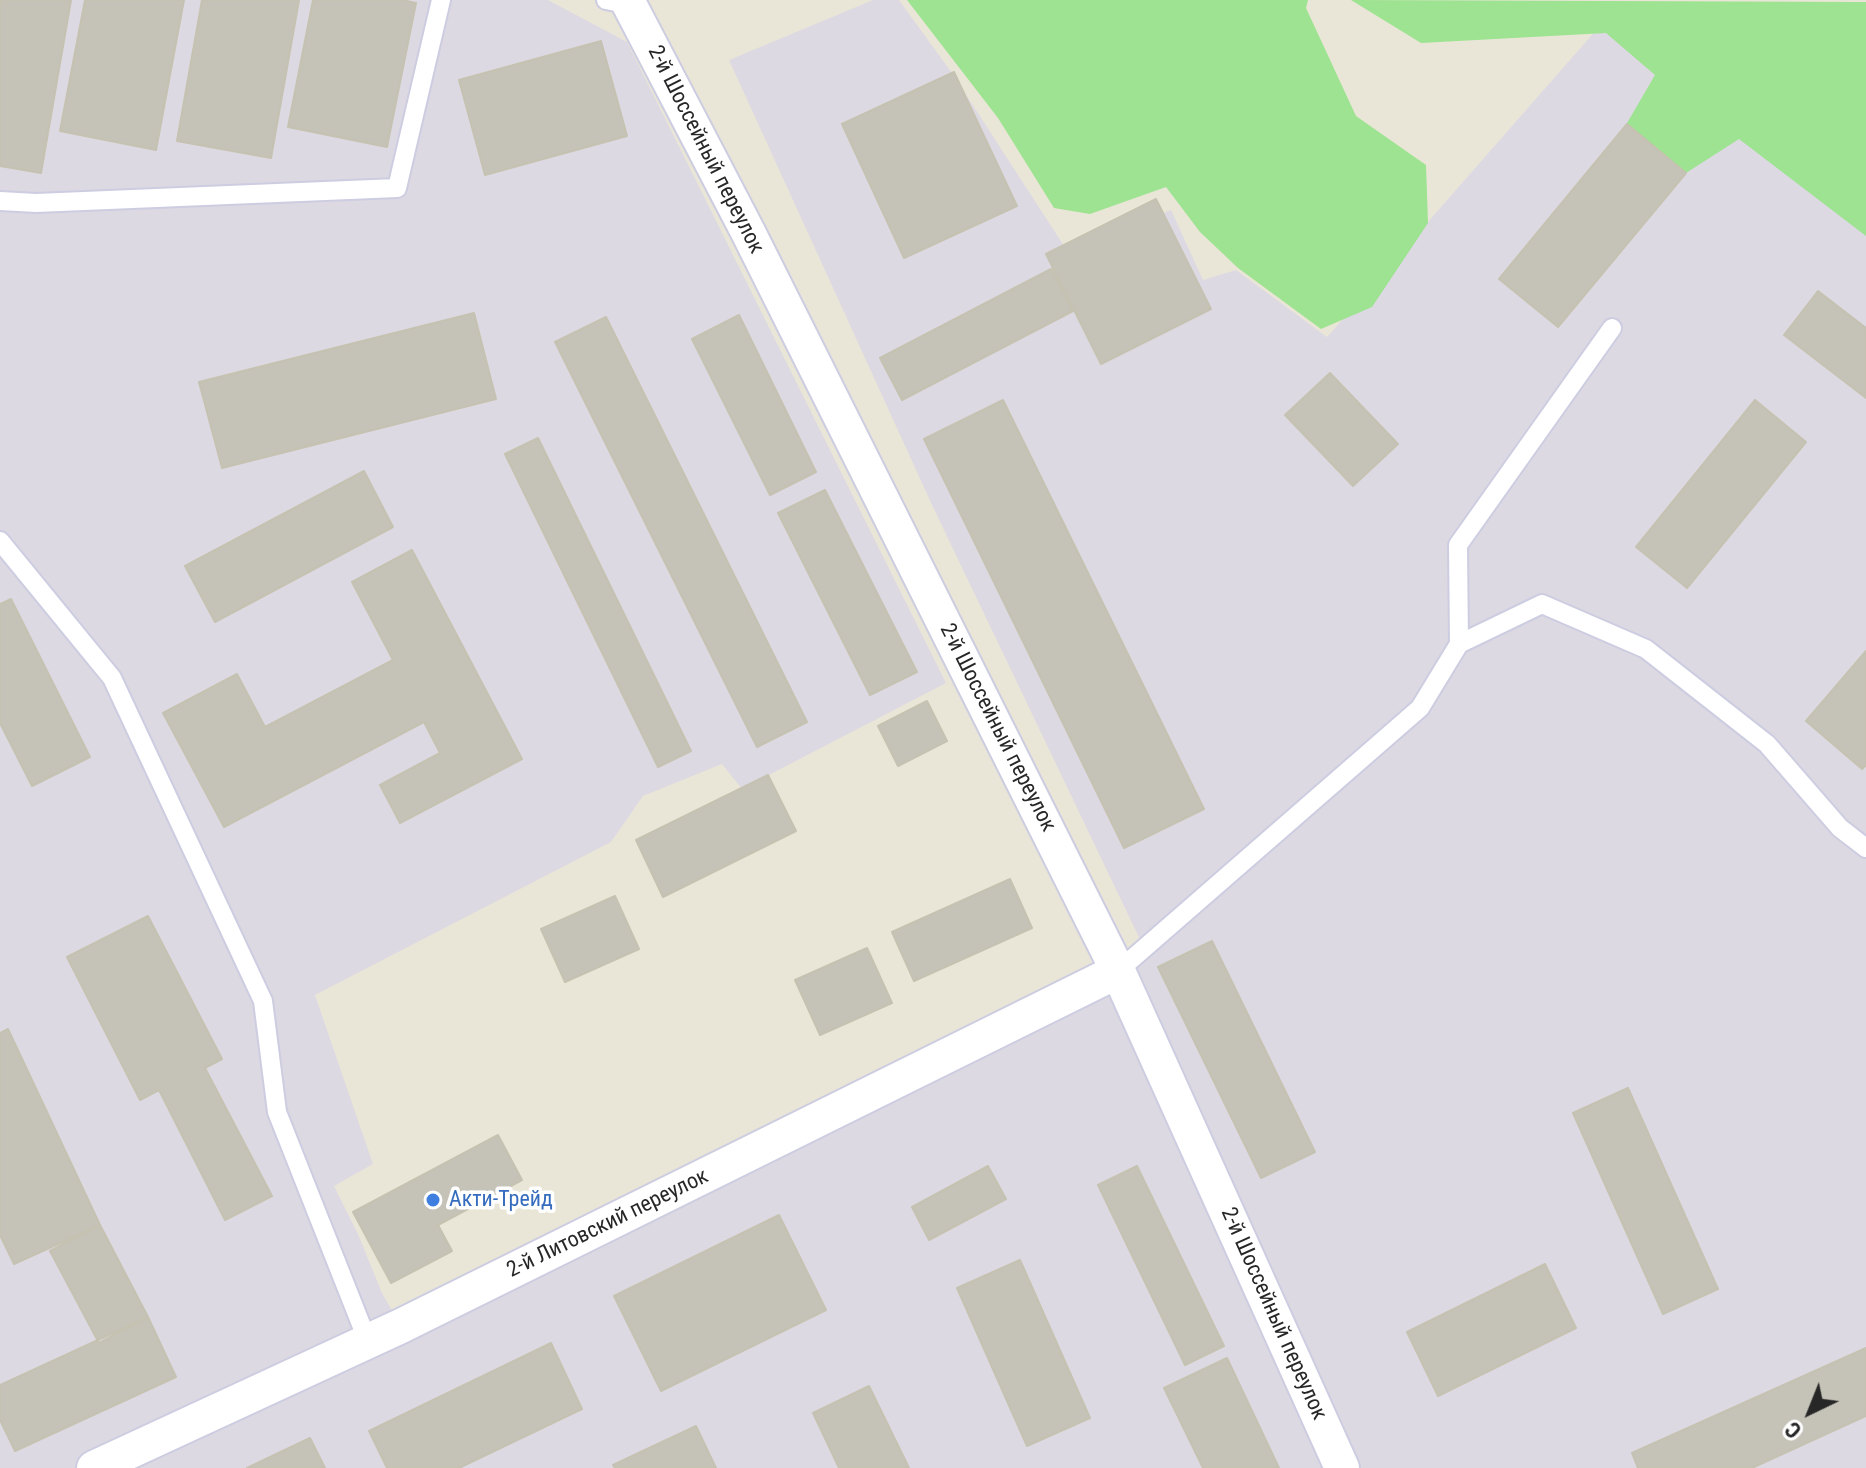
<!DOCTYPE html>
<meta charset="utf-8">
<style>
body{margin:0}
#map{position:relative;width:1866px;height:1468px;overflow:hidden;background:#eae6d7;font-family:"Roboto Condensed",sans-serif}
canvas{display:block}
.north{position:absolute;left:1770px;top:1372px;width:80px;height:80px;-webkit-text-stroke:6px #fff;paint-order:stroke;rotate:223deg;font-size:22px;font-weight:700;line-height:32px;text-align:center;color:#272727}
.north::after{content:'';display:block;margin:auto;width:28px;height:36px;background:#272727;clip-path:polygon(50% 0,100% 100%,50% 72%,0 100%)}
</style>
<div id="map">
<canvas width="1866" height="1468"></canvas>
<div class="north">С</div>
</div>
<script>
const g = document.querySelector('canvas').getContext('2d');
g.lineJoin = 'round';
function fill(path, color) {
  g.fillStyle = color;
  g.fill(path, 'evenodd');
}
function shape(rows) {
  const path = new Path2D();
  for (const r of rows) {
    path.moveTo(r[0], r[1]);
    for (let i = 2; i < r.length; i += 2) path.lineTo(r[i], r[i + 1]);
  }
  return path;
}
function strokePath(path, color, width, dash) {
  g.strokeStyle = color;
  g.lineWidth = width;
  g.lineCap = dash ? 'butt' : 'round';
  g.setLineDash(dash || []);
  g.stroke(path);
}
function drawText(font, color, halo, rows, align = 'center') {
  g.font = font + ' "Roboto Condensed",sans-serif';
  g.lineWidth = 7;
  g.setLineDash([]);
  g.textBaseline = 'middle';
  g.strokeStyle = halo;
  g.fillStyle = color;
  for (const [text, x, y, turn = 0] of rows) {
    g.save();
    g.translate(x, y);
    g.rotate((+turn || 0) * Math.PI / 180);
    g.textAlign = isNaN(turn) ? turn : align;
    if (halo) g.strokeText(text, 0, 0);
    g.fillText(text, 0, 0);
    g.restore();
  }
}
fill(shape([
 [0,0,548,0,627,42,946,683,742,789,722,764,643,796,611,842,315,995,373,1164,334,1186,358,1234,382,1293,401,1326,1145,950,932,505,729,60,873,0,899,0,952,73,1068,252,1171,210,1203,280,1236,270,1327,337,1605,20,1866,218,1866,1468,0,1468]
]), '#ddd9e2');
fill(shape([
 [907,0,1308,0,1306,8,1356,116,1426,165,1428,223,1372,307,1321,329,1238,268,1200,232,1166,187,1090,214,1054,208,998,118],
 [1351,0,1866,2,1866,236,1739,139,1686,173,1623,130,1655,75,1606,33,1421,43]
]), '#9de391');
const building = shape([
 [0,0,71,0,41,173,0,166,0,0],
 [85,0,184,0,156,150,60,131,85,0],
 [202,0,299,0,271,158,177,141,202,0],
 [313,0,402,0,416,3,387,147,288,127,313,0],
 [601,41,627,136,485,175,459,80,601,41],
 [954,72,1017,206,904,258,842,124,954,72],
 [1627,124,1686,173,1558,327,1499,279,1627,124],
 [1156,199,1211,309,1101,364,1046,254,1156,199],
 [1051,269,1073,311,902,400,880,358,1051,269],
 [1818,291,1866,328,1866,398,1784,335,1818,291],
 [474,313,496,399,222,468,199,382,474,313],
 [739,315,816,472,770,495,692,339,739,315],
 [606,317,807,722,757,747,555,342,606,317],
 [1330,373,1398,444,1353,486,1285,415,1330,373],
 [1003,400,1204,809,1124,848,924,439,1003,400],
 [1755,400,1806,442,1687,588,1636,547,1755,400],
 [538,438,691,751,658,767,505,454,538,438],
 [364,471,393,527,215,622,185,566,364,471],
 [825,490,917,672,870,695,778,513,825,490],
 [412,550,522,759,400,823,380,785,440,753,424,722,224,827,163,713,237,674,265,727,393,660,352,582,412,550],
 [11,599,90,757,32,786,0,723,0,604,11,599],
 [1866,651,1866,765,1862,769,1806,721,1866,651],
 [927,701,947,741,898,766,878,726,927,701],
 [768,775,796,831,663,897,636,840,768,775],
 [1010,879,1032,928,914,981,892,932,1010,879],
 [615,896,639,949,565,982,541,929,615,896],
 [148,916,222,1059,205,1068,272,1196,225,1220,159,1090,140,1100,67,957,148,916],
 [1212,941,1315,1152,1261,1178,1158,967,1212,941],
 [867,948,892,1003,820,1035,795,980,867,948],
 [8,1029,100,1225,14,1264,0,1235,0,1033,8,1029],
 [1628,1088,1718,1289,1663,1314,1573,1113,1628,1088],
 [498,1135,522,1180,438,1225,452,1251,391,1283,353,1212,498,1135],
 [988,1166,1006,1199,929,1240,912,1207,988,1166],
 [1137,1166,1224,1346,1185,1365,1098,1185,1137,1166],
 [779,1215,826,1310,661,1391,614,1296,779,1215],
 [100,1225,148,1317,99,1343,50,1251,100,1225],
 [1020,1260,1090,1418,1027,1446,957,1288,1020,1260],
 [1545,1264,1576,1328,1438,1396,1407,1332,1545,1264],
 [148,1317,176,1377,15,1451,0,1420,0,1385,148,1317],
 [551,1343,582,1409,459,1468,387,1468,369,1431,551,1343],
 [1866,1348,1866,1416,1752,1468,1638,1468,1632,1453,1866,1348],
 [1227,1358,1279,1468,1203,1468,1164,1388,1227,1358],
 [869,1386,909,1468,839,1468,813,1413,869,1386],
 [696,1426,716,1468,615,1468,613,1465,696,1426],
 [310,1438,325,1468,247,1468,310,1438]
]);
fill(building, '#c5c2b7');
strokePath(building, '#c5c2b1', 2);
const service = shape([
 [606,0,630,5],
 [0,201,36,203,397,188,441,0],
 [0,541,112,678,263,1001,277,1112,368,1342],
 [1459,644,1542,604,1646,649,1767,744,1840,828,1866,848],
 [1118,971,1420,708,1459,644,1458,545,1612,328]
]);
const minor = shape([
 [627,0,748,232,1118,971,1342,1468],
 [94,1468,401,1326,1118,971]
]);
strokePath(service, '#cdcde1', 22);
strokePath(minor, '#cdcde1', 38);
strokePath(service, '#fff', 18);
strokePath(minor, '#fff', 34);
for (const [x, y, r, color] of [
 [433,1200,8,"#3f7fe0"]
]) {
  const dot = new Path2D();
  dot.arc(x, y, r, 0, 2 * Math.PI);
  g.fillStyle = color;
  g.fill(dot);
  strokePath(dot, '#fff', 3);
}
drawText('22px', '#272727', '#fff', [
 ["2-й Шоссейный переулок",705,150,63],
 ["2-й Шоссейный переулок",997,728,63],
 ["2-й Литовский переулок",608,1224,-26],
 ["2-й Шоссейный переулок",1273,1314,66]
]);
drawText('22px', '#366cbe', '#fff', [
 ["Акти-Трейд",449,1200]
], 'left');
</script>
